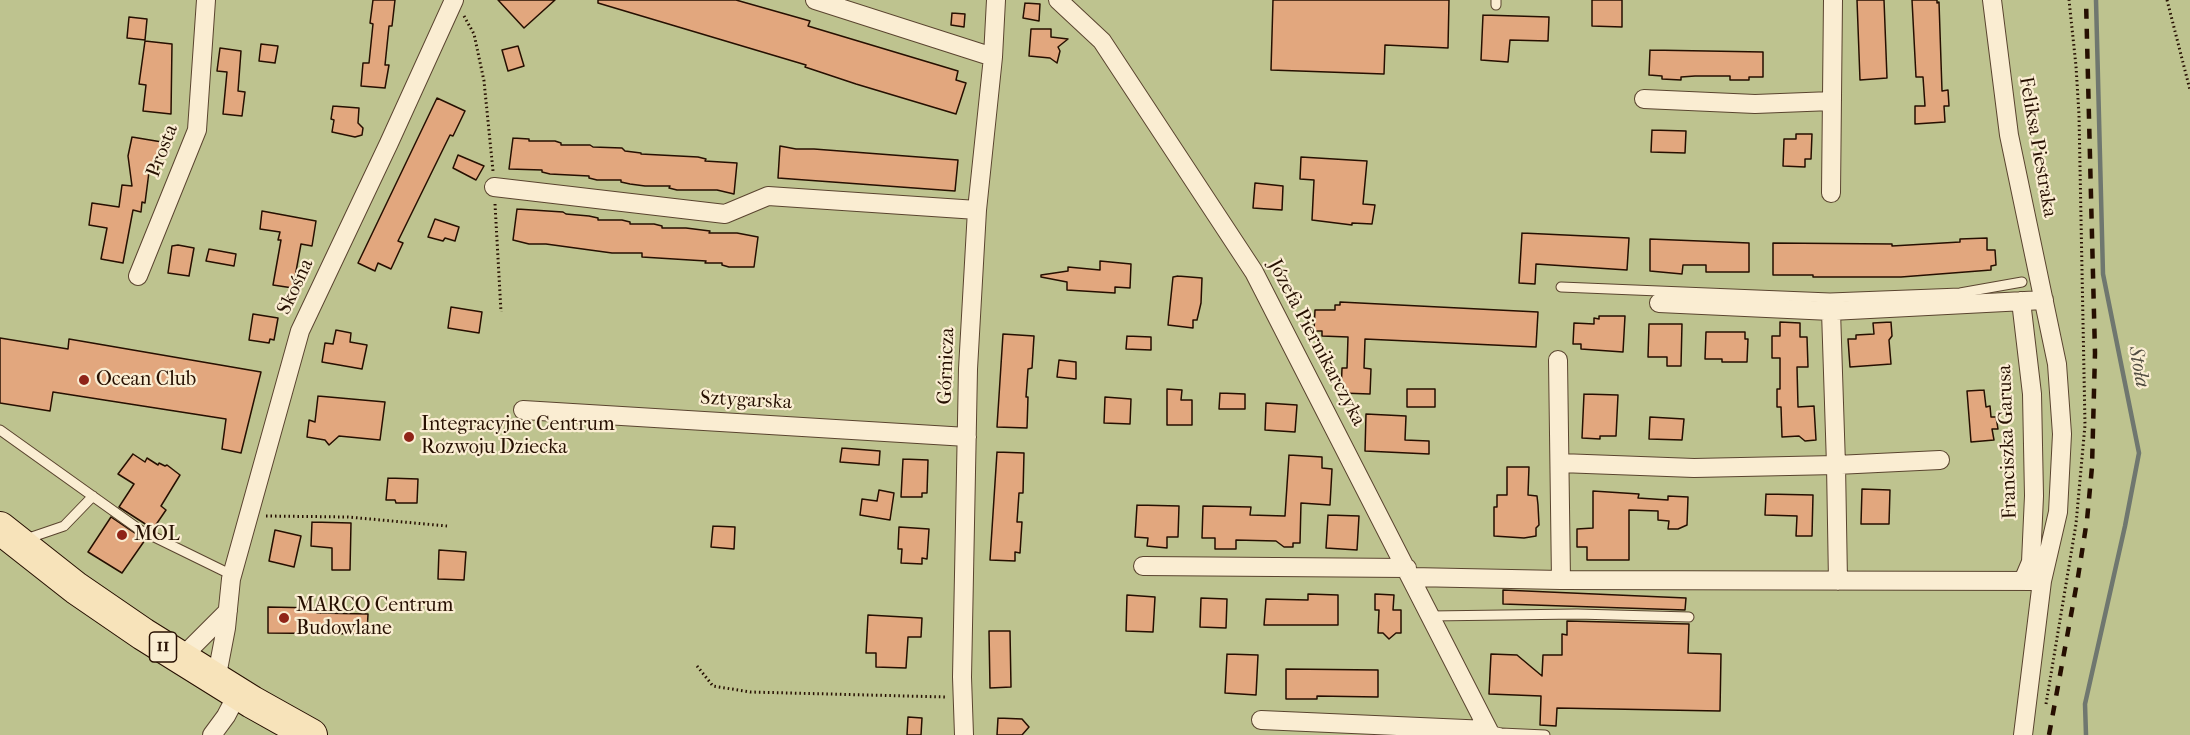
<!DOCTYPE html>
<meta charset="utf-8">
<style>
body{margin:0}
canvas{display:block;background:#f7e3ba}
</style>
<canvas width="2190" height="735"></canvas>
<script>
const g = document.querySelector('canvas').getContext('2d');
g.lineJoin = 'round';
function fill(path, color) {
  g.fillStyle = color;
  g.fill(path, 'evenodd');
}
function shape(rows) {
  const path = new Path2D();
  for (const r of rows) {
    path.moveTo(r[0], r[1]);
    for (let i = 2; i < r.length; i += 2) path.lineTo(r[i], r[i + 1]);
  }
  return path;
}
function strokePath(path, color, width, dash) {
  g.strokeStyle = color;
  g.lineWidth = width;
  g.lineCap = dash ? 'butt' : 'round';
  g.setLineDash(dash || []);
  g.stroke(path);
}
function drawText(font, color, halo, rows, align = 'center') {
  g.font = font + ' "IM FELL French Canon",serif';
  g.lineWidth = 4.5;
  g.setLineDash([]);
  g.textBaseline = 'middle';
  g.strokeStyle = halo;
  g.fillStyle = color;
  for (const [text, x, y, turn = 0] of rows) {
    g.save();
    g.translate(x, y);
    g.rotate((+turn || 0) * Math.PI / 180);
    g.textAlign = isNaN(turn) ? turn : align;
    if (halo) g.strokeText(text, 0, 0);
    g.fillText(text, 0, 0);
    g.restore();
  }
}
fill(shape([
 [0,0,2190,0,2190,735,0,735]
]), '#bec38f');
strokePath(shape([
 [2086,735,2085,704,2125,526,2139,453,2103,274,2096,0]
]), '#6f776f', 4.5);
const building = shape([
 [373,0,395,0,392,26,389,26,385,65,389,65,385,88,361,86,363,63,369,63,373,24,370,23,373,0],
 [498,0,555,0,524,28,498,0],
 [598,0,736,0,810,21,808,26,958,71,956,80,966,83,956,114,856,84,805,67,806,65,598,3,598,0],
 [1273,0,1449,0,1448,48,1385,45,1384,74,1271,70,1273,0],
 [1592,0,1622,0,1622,27,1592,26,1592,0],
 [1857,0,1884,0,1887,78,1860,80,1857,0],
 [1912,0,1937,0,1937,3,1939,2,1942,91,1948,90,1949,106,1944,106,1945,122,1915,124,1915,106,1925,106,1923,77,1916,77,1912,0],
 [1025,3,1040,4,1039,21,1023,18,1025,3],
 [952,13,965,14,964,27,951,25,952,13],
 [1483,15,1549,17,1548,41,1510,40,1508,62,1481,60,1483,15],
 [129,17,147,19,145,40,127,38,129,17],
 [1031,29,1051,29,1051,37,1068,39,1058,47,1060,51,1057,63,1050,58,1029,56,1031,29],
 [145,41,172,44,171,114,143,111,146,85,139,84,145,41],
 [261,44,278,46,275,63,259,61,261,44],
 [518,46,524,66,508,71,502,50,518,46],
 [220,48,241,51,238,91,245,92,242,116,223,114,227,72,217,71,220,48],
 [1650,50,1763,52,1763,77,1749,77,1749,80,1730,80,1730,76,1695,76,1681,77,1681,80,1662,79,1662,76,1649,75,1650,50],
 [437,98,465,111,453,136,450,135,398,241,403,243,391,269,378,263,375,271,358,263,437,98],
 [333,106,359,108,358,123,363,128,362,135,355,137,332,132,334,120,331,119,333,106],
 [1652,130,1686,131,1685,153,1651,152,1652,130],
 [1796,134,1812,134,1811,159,1805,159,1805,167,1783,166,1784,139,1796,139,1796,134],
 [132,137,162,142,157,173,149,172,145,203,142,202,141,212,133,210,123,263,101,259,107,228,89,225,92,203,119,207,122,185,132,186,128,156,132,137],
 [513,138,529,139,529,141,555,141,561,143,561,145,590,145,593,147,622,148,625,151,641,153,641,154,698,157,706,159,705,161,737,163,734,194,717,190,677,190,669,188,670,186,645,186,630,184,621,182,621,180,597,180,589,178,589,176,550,174,542,172,542,170,509,169,513,138],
 [780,146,796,149,814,149,958,160,955,191,778,178,780,146],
 [458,155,484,166,476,180,453,168,458,155],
 [1301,157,1367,161,1363,204,1375,205,1372,224,1352,223,1352,225,1312,220,1314,180,1300,179,1301,157],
 [1255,183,1283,186,1282,210,1253,208,1255,183],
 [517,209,563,212,566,214,589,216,598,218,598,220,622,220,630,222,630,224,654,224,662,226,662,228,686,228,710,231,709,233,737,233,758,237,754,267,729,267,722,265,722,263,705,263,706,261,642,257,642,253,612,253,546,244,529,244,513,240,517,209],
 [262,211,316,221,312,246,301,244,293,288,273,285,281,240,278,240,280,232,260,229,262,211],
 [435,219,459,227,455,241,445,238,443,241,428,237,435,219],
 [1522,233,1629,238,1627,270,1536,264,1535,284,1519,283,1522,233],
 [1987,238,1987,250,1995,250,1996,265,1991,266,1991,270,1901,277,1813,277,1813,275,1773,275,1773,243,1892,244,1892,246,1960,242,1960,239,1987,238],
 [1650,239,1749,243,1749,272,1706,272,1706,265,1683,265,1682,274,1650,271,1650,239],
 [178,245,194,248,189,276,168,273,172,246,178,245],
 [209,249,236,254,234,266,206,261,209,249],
 [1100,261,1131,264,1130,288,1115,287,1115,293,1067,290,1067,282,1041,277,1041,275,1068,271,1068,267,1100,270,1100,261],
 [1178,276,1202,278,1201,303,1197,320,1193,320,1193,328,1168,325,1173,277,1178,276],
 [1340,302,1538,312,1536,347,1365,339,1364,368,1371,369,1370,394,1341,393,1342,368,1347,368,1348,337,1322,336,1322,331,1314,331,1315,310,1335,310,1335,305,1340,305,1340,302],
 [451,307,482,312,479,333,448,328,451,307],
 [253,314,278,318,274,340,270,339,269,343,249,340,253,314],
 [1599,316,1625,316,1623,352,1581,349,1581,344,1573,344,1574,323,1594,324,1594,318,1599,319,1599,316],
 [1780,322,1800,323,1800,337,1807,337,1808,367,1797,367,1798,407,1814,406,1816,440,1805,441,1799,436,1782,437,1781,407,1777,407,1777,389,1780,389,1780,358,1772,358,1772,336,1780,336,1780,322],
 [1891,322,1892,336,1889,340,1891,364,1850,367,1848,339,1856,339,1856,335,1874,334,1873,323,1891,322],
 [1649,324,1682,324,1681,366,1667,366,1667,357,1648,357,1649,324],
 [336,330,351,333,350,342,367,345,362,369,322,362,325,343,333,344,336,330],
 [1706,332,1745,332,1745,339,1748,339,1747,362,1722,362,1722,359,1705,359,1706,332],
 [1003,334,1034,336,1032,368,1028,369,1026,397,1028,397,1027,428,997,427,1003,334],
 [1127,336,1151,337,1151,350,1126,349,1127,336],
 [0,338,68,349,69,339,261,372,241,453,222,449,226,419,53,392,50,411,0,403,0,338],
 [1059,360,1076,362,1076,379,1057,377,1059,360],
 [1167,389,1182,390,1181,400,1192,400,1192,425,1167,425,1167,389],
 [1407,389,1435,389,1435,407,1407,407,1407,389],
 [1984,390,1986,407,1990,406,1991,417,1996,417,1998,429,1992,429,1994,440,1971,442,1967,391,1984,390],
 [1220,393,1245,394,1245,409,1219,409,1220,393],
 [1584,394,1618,395,1616,436,1600,436,1600,439,1582,438,1584,394],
 [318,396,385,402,380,440,339,436,329,445,325,440,307,437,309,420,315,422,318,396],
 [1105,397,1131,399,1130,424,1104,423,1105,397],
 [1266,403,1297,405,1295,432,1265,430,1266,403],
 [1366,414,1406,416,1405,440,1429,441,1429,454,1365,451,1366,414],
 [1650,417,1684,419,1682,440,1649,439,1650,417],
 [842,448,880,451,879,465,840,462,842,448],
 [997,452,1024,453,1023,493,1019,493,1017,522,1022,522,1020,553,1015,552,1015,561,990,560,997,452],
 [133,454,145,462,147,458,158,465,159,463,165,466,167,465,180,475,161,506,166,510,153,529,119,507,134,484,118,474,133,454],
 [1289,455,1322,457,1322,468,1332,469,1330,505,1301,503,1300,543,1293,543,1293,547,1284,547,1276,541,1236,540,1236,549,1215,549,1215,538,1202,538,1203,506,1251,507,1250,515,1285,516,1289,455],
 [903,459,928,460,927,493,922,493,922,497,901,497,903,459],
 [1507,467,1529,467,1528,495,1537,496,1538,505,1539,525,1536,528,1536,536,1524,538,1494,536,1494,507,1497,507,1497,495,1507,495,1507,467],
 [388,478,418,479,417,503,396,503,395,500,386,500,388,478],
 [1862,489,1890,490,1889,524,1861,524,1862,489],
 [879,490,894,493,890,520,860,515,862,499,877,501,879,490],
 [1593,491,1639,494,1638,498,1668,500,1668,496,1688,497,1687,525,1678,529,1668,529,1669,521,1658,520,1658,511,1629,510,1629,560,1587,560,1587,547,1577,547,1577,529,1593,528,1593,491],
 [1766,494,1813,495,1812,536,1796,536,1797,516,1765,515,1766,494],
 [1137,505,1179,506,1178,537,1167,537,1167,548,1147,546,1148,538,1135,537,1137,505],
 [1328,515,1359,516,1357,550,1326,548,1328,515],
 [111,517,145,540,122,573,88,552,111,517],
 [312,522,351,523,350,570,332,570,332,548,311,546,312,522],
 [713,526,735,527,734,549,711,547,713,526],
 [899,527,929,529,927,559,922,558,922,564,901,563,902,549,898,549,899,527],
 [275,530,301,536,294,567,269,561,275,530],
 [439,550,466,552,464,580,438,579,439,550],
 [1503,590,1686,598,1685,610,1503,604,1503,590],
 [1308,594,1338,595,1338,625,1264,625,1266,599,1308,600,1308,594],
 [1375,594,1394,595,1393,610,1401,610,1401,633,1396,633,1389,639,1383,633,1378,633,1379,610,1375,610,1375,594],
 [1127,595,1155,597,1153,632,1126,631,1127,595],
 [1201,598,1227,599,1226,628,1200,627,1201,598],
 [268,607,317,608,317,613,368,614,367,634,268,633,268,607],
 [868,615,922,618,921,637,908,637,906,668,876,667,876,653,866,653,868,615],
 [1567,621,1689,624,1688,653,1721,654,1720,711,1557,708,1556,726,1540,725,1541,696,1489,694,1491,654,1517,655,1542,676,1543,655,1562,655,1562,634,1567,635,1567,621],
 [989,631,1010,631,1011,687,990,688,989,631],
 [1227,654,1258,655,1256,695,1225,693,1227,654],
 [1286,669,1378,670,1378,697,1317,696,1317,699,1286,699,1286,669],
 [908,717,922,718,921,735,907,735,908,717],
 [998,718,1022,719,1029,727,1022,735,997,735,998,718]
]);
fill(building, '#e2a77e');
strokePath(building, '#260f01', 1.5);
const lane = shape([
 [1496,5,1496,0],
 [1561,287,1830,298,1960,293,2022,282],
 [0,430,140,530,232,575],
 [26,539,64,526,93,496],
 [1431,616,1577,614,1689,617],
 [1488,730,1501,733,1545,735]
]);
const street = shape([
 [815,0,993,57],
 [1058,0,1102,41,1254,272,1491,735],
 [1992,0,2009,135,2057,364,2062,434,2058,512,2042,581,2023,735],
 [1644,99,1755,104,1832,101],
 [494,187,725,214,768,196,977,210],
 [1831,193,1833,0],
 [138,276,197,130,206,0],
 [2021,301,2032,394,2034,496,2031,562,2023,581],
 [1659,303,1831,311,2044,300],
 [1831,311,1836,465,1838,581],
 [1558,360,1561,580],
 [523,410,967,437],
 [1560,463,1694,468,1836,465,1940,460],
 [1143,566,1407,568],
 [1411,577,1561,580,2042,581],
 [181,658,228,611],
 [216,680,226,628,231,579,300,331,389,143,454,0],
 [1261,720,1488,730],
 [212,735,226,716,238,693],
 [964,735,962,677,968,369,977,210,993,57,996,0]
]);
const highway = shape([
 [0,528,76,588,143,634,252,702,311,735]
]);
strokePath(lane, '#5a442f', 11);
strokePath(street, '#5a442f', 20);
strokePath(highway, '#260f01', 34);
strokePath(shape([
 [2167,0,2190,90],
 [464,16,474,34,484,81,493,171],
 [495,204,501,312],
 [266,516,348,517,447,526],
 [697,666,713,686,750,692,946,697],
 [2046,704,2076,524,2085,425,2079,115,2076,66,2069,0]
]), '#260f01', 3, [1.5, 3]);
strokePath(lane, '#faedd2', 9);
strokePath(street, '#faedd2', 18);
strokePath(highway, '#f7e3ba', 32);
strokePath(shape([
 [2049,735,2078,577,2087,520,2092,467,2095,353,2086,0]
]), '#260f01', 4.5, [10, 10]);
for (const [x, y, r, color] of [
 [84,380,6,"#8f2418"],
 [409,437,6,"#8f2418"],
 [122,535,6,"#8f2418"],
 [284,618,6,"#8f2418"]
]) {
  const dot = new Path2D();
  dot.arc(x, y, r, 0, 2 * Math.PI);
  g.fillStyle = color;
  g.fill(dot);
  strokePath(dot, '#faedd2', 2);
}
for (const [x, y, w] of [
 [163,647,27]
]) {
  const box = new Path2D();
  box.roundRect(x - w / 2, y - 15, w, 30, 4.5);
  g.fillStyle = '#faedd2';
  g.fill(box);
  strokePath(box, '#260f01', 1.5);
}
drawText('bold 18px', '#260f01', null, [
 ["11",163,647]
]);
drawText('20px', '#260f01', '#faedd2', [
 ["Feliksa Piestraka",2037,147,80],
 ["Prosta",163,151,-69],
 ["Skośna",296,287,-65],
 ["Józefa Piernikarczyka",1316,343,62],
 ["Górnicza",947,366,-88],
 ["Sztygarska",746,401,3],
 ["Franciszka Garusa",2008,442,-92]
]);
drawText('20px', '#260f01', '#faedd2', [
 ["Ocean Club",96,380],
 ["Integracyjne Centrum",421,425],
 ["Rozwoju Dziecka",421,448],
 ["MOL",134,535],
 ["MARCO Centrum",296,606],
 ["Budowlane",296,629]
], 'left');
drawText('italic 21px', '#504c41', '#faedd2', [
 ["Stoła",2138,367,79]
]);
</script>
